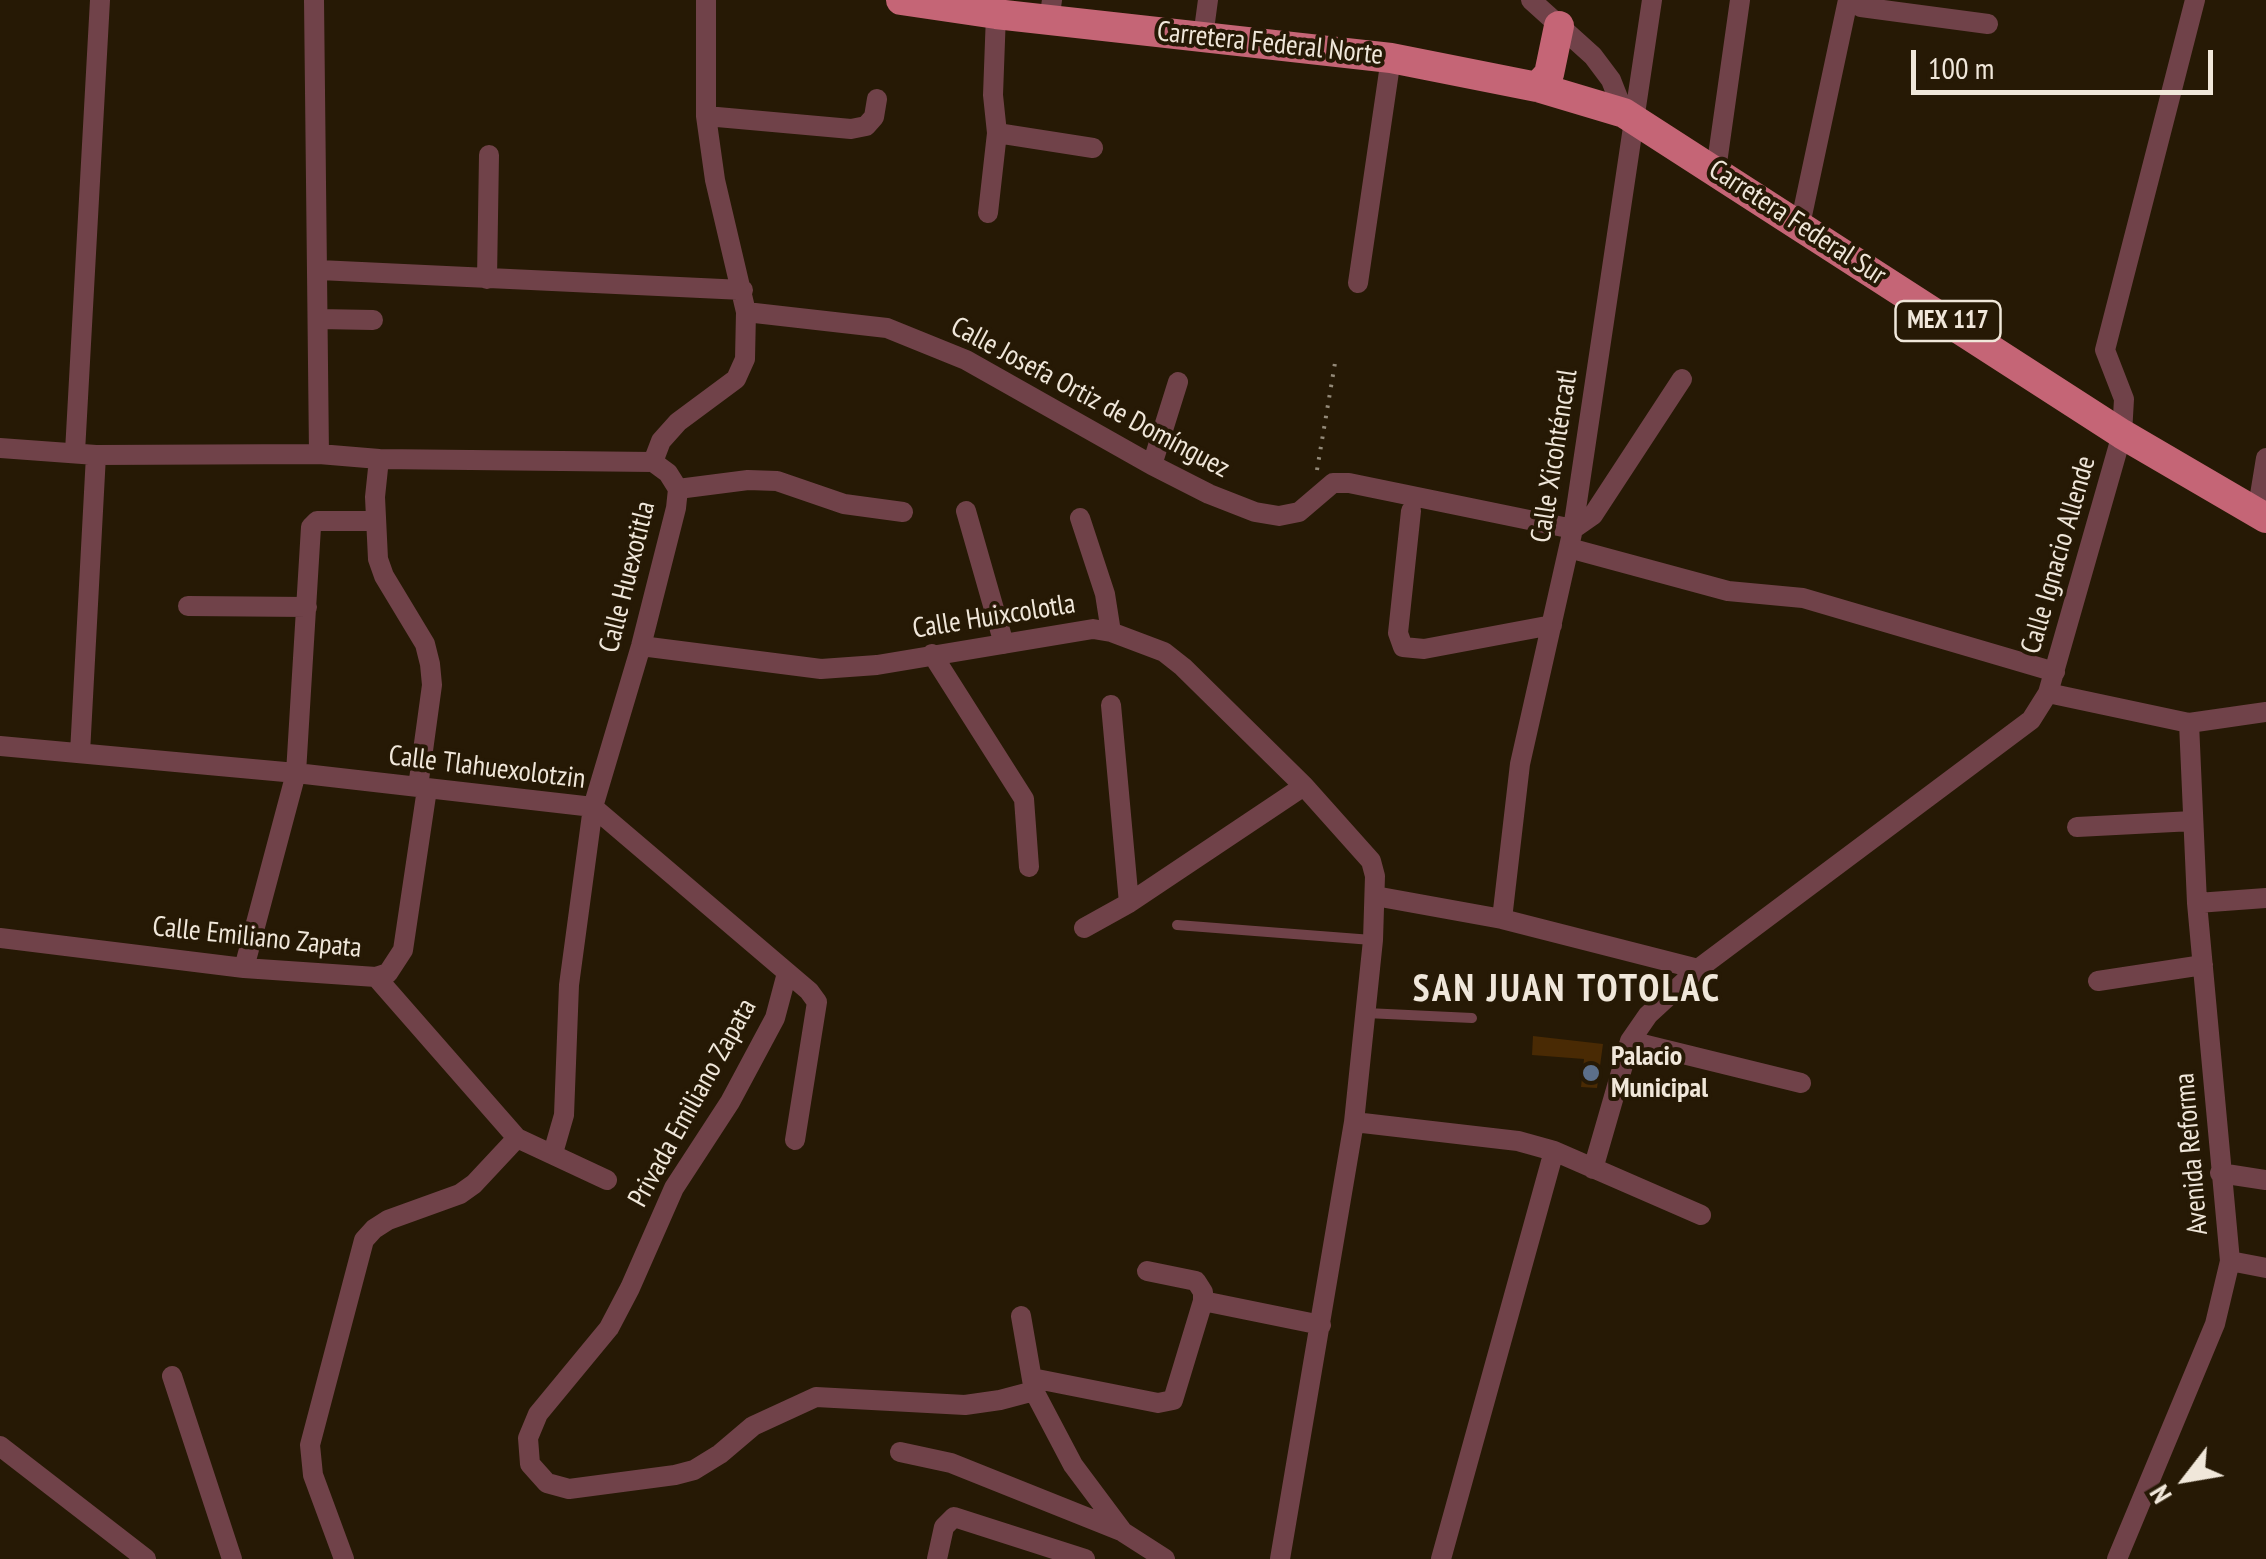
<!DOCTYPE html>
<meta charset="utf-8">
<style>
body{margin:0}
#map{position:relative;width:2266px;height:1559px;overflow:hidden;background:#261905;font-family:"PT Sans Narrow",sans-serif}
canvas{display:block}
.north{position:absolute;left:2136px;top:1429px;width:100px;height:100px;-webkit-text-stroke:8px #261905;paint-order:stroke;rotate:239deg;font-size:28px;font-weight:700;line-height:40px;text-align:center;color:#f0e7da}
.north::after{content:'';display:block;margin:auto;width:35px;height:45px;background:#f0e7da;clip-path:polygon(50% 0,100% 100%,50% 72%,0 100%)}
.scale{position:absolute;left:1911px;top:50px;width:302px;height:45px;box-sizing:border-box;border:5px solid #f0e7da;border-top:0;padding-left:12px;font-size:30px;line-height:35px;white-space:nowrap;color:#f0e7da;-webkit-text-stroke:8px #261905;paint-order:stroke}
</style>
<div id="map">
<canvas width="2266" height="1559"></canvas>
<div class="north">N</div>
<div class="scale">100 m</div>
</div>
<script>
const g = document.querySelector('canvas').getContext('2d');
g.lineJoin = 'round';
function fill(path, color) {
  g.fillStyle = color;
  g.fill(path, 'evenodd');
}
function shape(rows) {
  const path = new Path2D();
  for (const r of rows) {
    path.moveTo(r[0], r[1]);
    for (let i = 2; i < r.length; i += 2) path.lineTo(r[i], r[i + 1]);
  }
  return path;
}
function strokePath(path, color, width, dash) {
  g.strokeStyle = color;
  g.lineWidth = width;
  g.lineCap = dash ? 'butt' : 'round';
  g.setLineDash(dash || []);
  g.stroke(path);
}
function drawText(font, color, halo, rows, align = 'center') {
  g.font = font + ' "PT Sans Narrow",sans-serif';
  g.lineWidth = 8;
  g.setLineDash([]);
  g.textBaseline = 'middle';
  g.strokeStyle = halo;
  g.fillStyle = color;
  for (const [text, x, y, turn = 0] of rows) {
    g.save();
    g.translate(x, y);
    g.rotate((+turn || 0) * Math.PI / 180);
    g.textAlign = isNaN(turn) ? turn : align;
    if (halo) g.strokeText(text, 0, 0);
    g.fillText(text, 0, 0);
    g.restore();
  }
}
fill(shape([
 [1533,1036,1603,1044,1597,1088,1581,1087,1584,1059,1532,1055]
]), '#492a04');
strokePath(shape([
 [1317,470,1336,357]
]), '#938978', 4, [2.5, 8]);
strokePath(shape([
 [1177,925,1372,940],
 [1366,1013,1472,1018]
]), '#704249', 10);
strokePath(shape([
 [314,0,319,454],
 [1531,0,1593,56,1611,80,1624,113],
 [1850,0,1861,7,1988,24],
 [1049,20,1052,0],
 [1203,37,1208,0],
 [706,116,851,129,866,126,874,117,877,99],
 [997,133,1093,148],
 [1716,170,1740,0],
 [988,213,997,133,993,95,996,14],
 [1800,225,1848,0],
 [319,270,743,290],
 [487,279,489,155],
 [1358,283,1391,58],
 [746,312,887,328,966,360,1152,465,1209,494,1255,512,1279,516,1299,512,1333,483,1349,483,1573,529,1593,515,1682,379],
 [319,319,373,320],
 [0,448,96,455,319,454,379,459,653,462],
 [75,452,100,0],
 [379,459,375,497,378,559,384,576,425,644,430,664,432,685,418,787],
 [653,462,661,441,678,422,736,379,745,359,746,312,715,180,706,116,706,0],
 [1152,465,1178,382],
 [678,489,748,480,777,481,844,504,903,512],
 [966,511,1004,644],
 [1411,511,1398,633,1403,647,1424,649,1552,625],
 [2257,513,2266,458],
 [1080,518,1105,594,1111,632],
 [1569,548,1728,591,1803,598,2055,672],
 [188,606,307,607],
 [641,646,821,669,877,665,1093,629,1111,632,1164,652,1183,667,1304,786,1371,861,1375,876,1373,940,1354,1122,1280,1559],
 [932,654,1024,799,1029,867],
 [2048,693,2189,723,2266,712],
 [1111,705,1129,903],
 [0,746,296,773,593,807,809,991,817,1002,795,1140],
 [80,753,96,455],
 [2077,827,2193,821],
 [1375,896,1502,919,1698,969],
 [2197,903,2266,898],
 [1502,919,1520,764,1573,529,1652,0],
 [1084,928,1129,903,1304,786],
 [0,938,244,968,376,977,517,1138,607,1180],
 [244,968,296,773,311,527,317,521,376,521],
 [787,973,775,1018,730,1102,674,1188,630,1288,609,1328,538,1414,528,1438,530,1464,547,1483,569,1489,675,1475,694,1470,720,1454,753,1426,816,1397,965,1405,1000,1400,1034,1391],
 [376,977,388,973,403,950,427,789],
 [2098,981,2203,965],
 [1630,1041,1801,1083],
 [1354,1122,1518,1141,1554,1151,1701,1215],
 [553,1153,564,1115,569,985,593,807,641,646,676,508,678,489,668,473,653,462],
 [1593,1169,1630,1041,1648,1015,1698,969,2031,720,2048,693,2122,434,2124,399,2105,350,2195,0],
 [2220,1173,2266,1180],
 [2230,1261,2266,1268],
 [1203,1301,1321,1325],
 [1021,1316,1034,1391,1073,1465,1123,1532,1165,1559],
 [172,1376,232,1559],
 [1032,1378,1158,1403,1173,1400,1203,1301,1203,1292,1196,1281,1147,1271],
 [0,1446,146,1559],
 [900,1452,951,1463,1121,1531],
 [344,1559,313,1475,310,1445,364,1240,374,1229,388,1220,460,1194,474,1184,517,1138],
 [937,1559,944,1527,954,1517,1085,1559],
 [1441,1559,1554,1151],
 [2117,1559,2215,1324,2230,1261,2197,903,2189,723]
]), '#704249', 20);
strokePath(shape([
 [901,0,996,14,1391,58,1537,87,1624,113,2122,434,2266,518],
 [1537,87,1549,74,1559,26]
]), '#c56576', 30);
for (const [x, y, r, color] of [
 [1591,1073,10,"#5c6f8a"]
]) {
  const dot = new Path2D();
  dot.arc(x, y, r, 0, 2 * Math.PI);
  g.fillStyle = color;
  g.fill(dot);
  strokePath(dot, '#261905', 4);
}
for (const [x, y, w] of [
 [1948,321,105]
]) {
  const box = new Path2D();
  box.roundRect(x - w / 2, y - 20, w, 40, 8);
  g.fillStyle = '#261905';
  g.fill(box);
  strokePath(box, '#f0e7da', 2.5);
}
drawText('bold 25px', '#f0e7da', null, [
 ["MEX 117",1948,321]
]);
drawText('28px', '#f0e7da', '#261905', [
 ["Carretera Federal Norte",1270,44,6],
 ["Carretera Federal Sur",1797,223,33],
 ["Calle Josefa Ortiz de Domínguez",1090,398,28],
 ["Calle Xicohténcatl",1555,456,-81],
 ["Calle Ignacio Allende",2059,555,-74],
 ["Calle Huexotitla",628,577,-76],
 ["Calle Huixcolotla",994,617,-9],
 ["Calle Tlahuexolotzin",487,768,7],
 ["Calle Emiliano Zapata",257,938,6],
 ["Privada Emiliano Zapata",693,1103,-61],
 ["Avenida Reforma",2192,1154,-95]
]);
drawText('bold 28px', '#f0e7da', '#261905', [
 ["Palacio",1611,1057],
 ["Municipal",1611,1089]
], 'left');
g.letterSpacing = '2.5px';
drawText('bold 38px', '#f0e7da', '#261905', [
 ["SAN JUAN TOTOLAC",1567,990]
]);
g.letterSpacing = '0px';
</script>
